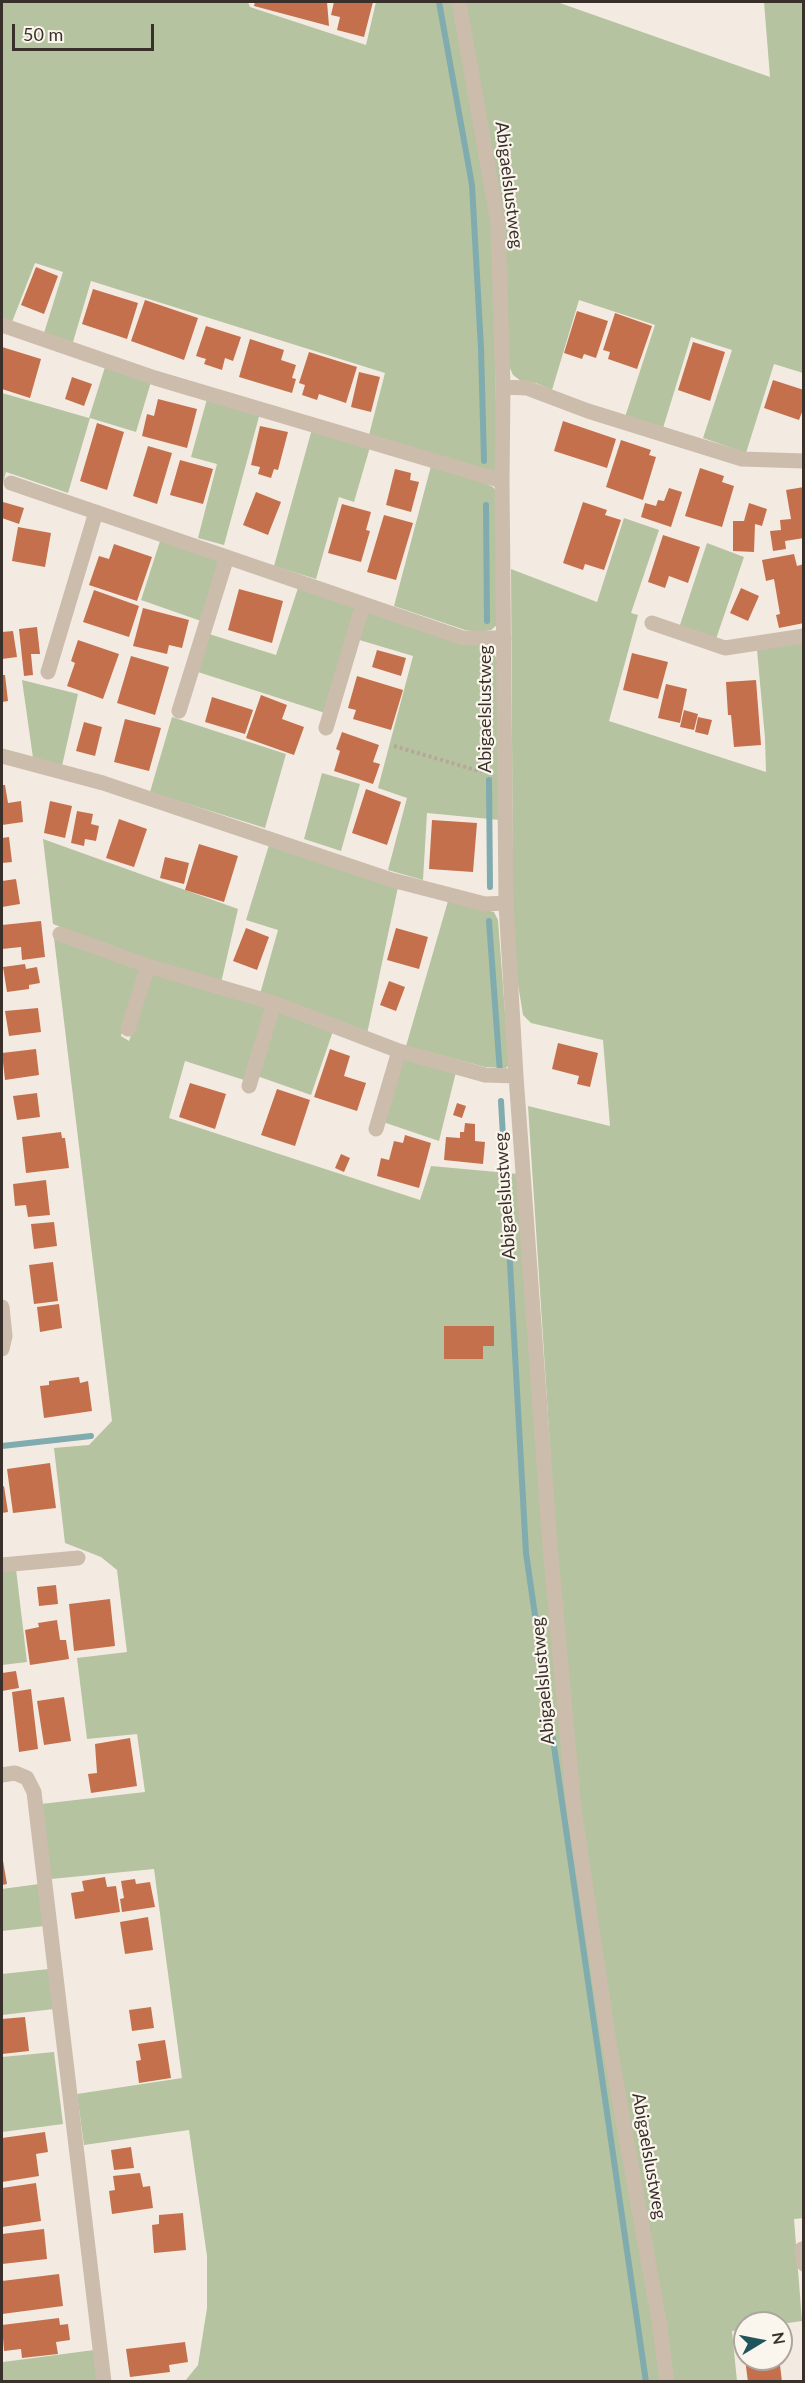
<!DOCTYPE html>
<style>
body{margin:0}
#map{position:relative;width:805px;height:2383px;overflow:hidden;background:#f3ebe1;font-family:Lato,sans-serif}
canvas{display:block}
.frame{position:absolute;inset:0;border:3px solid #3a302b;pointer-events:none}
.north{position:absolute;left:733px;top:2311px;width:60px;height:60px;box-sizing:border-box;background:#faf5ed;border:2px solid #ada69f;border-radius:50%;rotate:80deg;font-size:16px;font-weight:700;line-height:24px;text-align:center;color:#3a302b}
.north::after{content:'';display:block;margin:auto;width:21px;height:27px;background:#20555c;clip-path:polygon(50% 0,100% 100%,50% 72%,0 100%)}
.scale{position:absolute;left:12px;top:24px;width:142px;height:27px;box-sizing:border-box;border:3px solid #3a302b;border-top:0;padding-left:8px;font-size:18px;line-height:21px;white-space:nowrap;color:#3a302b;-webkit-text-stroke:4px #faf5ed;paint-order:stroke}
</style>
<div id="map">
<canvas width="805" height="2383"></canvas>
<div class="frame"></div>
<div class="north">N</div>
<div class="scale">50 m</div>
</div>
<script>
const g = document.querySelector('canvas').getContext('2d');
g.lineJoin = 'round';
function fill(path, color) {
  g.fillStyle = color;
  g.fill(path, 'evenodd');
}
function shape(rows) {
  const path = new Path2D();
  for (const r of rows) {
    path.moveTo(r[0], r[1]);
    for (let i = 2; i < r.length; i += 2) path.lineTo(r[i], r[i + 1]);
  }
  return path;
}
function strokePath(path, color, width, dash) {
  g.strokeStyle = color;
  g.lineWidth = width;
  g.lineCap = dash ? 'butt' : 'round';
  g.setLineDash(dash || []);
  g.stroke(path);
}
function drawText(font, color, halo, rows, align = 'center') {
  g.font = font + ' Lato,sans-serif';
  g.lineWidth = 4.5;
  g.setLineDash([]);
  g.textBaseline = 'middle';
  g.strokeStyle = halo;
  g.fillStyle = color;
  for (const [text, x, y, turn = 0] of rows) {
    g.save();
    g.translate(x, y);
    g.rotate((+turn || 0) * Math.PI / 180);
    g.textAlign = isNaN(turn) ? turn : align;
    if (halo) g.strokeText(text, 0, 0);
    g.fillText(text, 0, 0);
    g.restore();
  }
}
fill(shape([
 [2,2,248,2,250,7,366,45,376,2,454,2,493,224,497,471,492,473,369,435,385,373,91,281,73,342,44,333,63,272,35,263,12,322,2,318],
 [466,2,557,2,770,77,764,2,803,2,803,373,774,364,746,453,703,438,732,350,691,337,663,428,625,417,655,325,579,300,552,390,536,383,521,381,513,375,508,364],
 [105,367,151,382,136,432,90,418,68,493,6,472,2,487,2,393,89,418],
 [207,399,260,413,224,545,198,538,217,464,191,457],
 [312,429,370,447,354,502,339,497,316,579,274,566],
 [431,466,480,481,493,487,498,494,498,624,491,630,480,632,465,630,394,606],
 [624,518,659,530,631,613,638,615,609,721,766,772,765,738,757,650,803,643,804,2218,794,2219,802,2321,781,2324,745,2323,745,2329,732,2331,737,2381,670,2381,615,2044,579,1806,557,1555,528,1106,610,1126,603,1040,531,1023,523,1015,515,966,513,905,511,569,597,602],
 [161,538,221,560,201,621,141,600],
 [707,543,744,557,716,639,680,625],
 [298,588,355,607,325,713,198,672,209,634,276,655],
 [365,610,482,644,491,648,499,663,500,820,427,813,423,880,388,870,407,798,378,788,413,656,356,639],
 [22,680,78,694,62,766,33,758],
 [172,717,286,754,265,828,150,792],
 [322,773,360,784,341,851,304,839],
 [43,839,238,909,221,983,150,962,53,924],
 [269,845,398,887,367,1034,260,994,278,930,246,920],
 [448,901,494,912,498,920,509,1065,506,1068,485,1067,406,1046],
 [54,938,141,969,121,1036,129,1041,153,973,267,1007,244,1080,185,1061,169,1118,420,1200,431,1166,519,1174,544,1547,661,2381,180,2381,185,2381,198,2365,207,2308,207,2256,189,2130,84,2145,77,2094,182,2078,154,1869,51,1879,41,1804,145,1792,137,1734,87,1739,77,1658,127,1652,117,1570,101,1557,65,1543,54,1448,89,1445,112,1421],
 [277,1009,333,1031,311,1095,257,1076],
 [404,1058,456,1072,439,1141,383,1122],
 [16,1569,27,1662,2,1665,2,1571],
 [39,1884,44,1926,2,1931,2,1889],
 [49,1969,54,2009,2,2015,2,1974],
 [54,2052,63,2124,2,2132,2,2057],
 [94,2350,97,2381,2,2381,2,2351,3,2362]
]), '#b5c3a0');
strokePath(shape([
 [439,2,472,185,481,348,484,461],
 [486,505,487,621],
 [487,656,488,760],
 [489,780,490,887],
 [489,921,500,1073],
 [501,1101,526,1553,646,2382],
 [2,1446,91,1436]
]), '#80acb0', 6);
fill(shape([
 [255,2,327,2,329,26,254,6],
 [334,2,373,2,364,37,337,30,340,17,331,15],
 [36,267,58,276,44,314,21,305],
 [93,289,138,303,127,339,82,324],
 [145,300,198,318,184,360,131,341],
 [577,311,608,321,596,358,584,354,582,359,564,353],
 [615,313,652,326,637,369,608,359,610,352,603,350],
 [206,326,241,337,233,361,225,358,222,370,204,364,206,359,196,356],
 [250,339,284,350,281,360,296,365,292,378,296,379,292,393,239,377],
 [693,342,725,352,710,401,678,390],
 [2,347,41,359,30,398,2,389],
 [309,352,357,367,346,403,319,394,317,400,302,395,305,385,299,383],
 [359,372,380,377,371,412,351,407],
 [72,377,92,384,84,406,65,399],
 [773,380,804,390,804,407,799,420,764,408],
 [158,399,197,409,187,448,142,436,147,414,154,416],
 [563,421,616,439,607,468,554,451],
 [97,423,124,432,107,490,80,481],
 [260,426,288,432,278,470,274,469,271,478,258,474,260,467,251,465],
 [621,440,651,450,649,455,656,457,643,500,606,487],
 [148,446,172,453,157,504,133,496],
 [180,460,213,469,203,504,170,495],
 [700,468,724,476,722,482,734,486,722,527,685,516],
 [395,469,411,473,410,480,419,482,411,512,386,505],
 [804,487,804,538,785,541,786,549,773,551,770,531,781,530,780,520,791,519,786,490],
 [669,488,682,492,671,527,641,517,645,503,656,506,658,500,664,501],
 [256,492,281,502,268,535,243,525],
 [3,502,24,508,19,524,2,518],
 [583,502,607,510,605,515,621,520,604,570,585,564,583,570,563,563],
 [749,503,767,509,762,526,755,524,754,552,733,551,733,521,744,521],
 [342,504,371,512,366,530,370,531,361,562,328,553],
 [384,515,413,523,396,580,367,572],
 [18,527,51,533,45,567,12,561],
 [663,535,700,547,688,583,669,576,665,588,648,582],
 [114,544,152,557,137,601,89,585,99,556,109,559],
 [794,554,797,566,804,564,804,623,779,628,776,615,780,614,774,579,766,581,762,560],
 [741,588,759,596,748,621,730,613],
 [239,589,283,601,272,643,228,630],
 [94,590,139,606,129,637,83,622],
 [143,608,189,620,182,648,169,645,167,654,133,646],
 [37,627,40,654,31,654,33,675,24,676,19,629],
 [13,631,17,657,2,659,2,632],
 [78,640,119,654,103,699,67,686,75,663,71,661],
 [377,650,406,658,401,676,372,667],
 [632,653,668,662,658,699,623,690],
 [131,656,169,667,155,715,117,703],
 [2,675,5,675,8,701,2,702],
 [357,676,403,690,391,730,353,719,356,710,348,708],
 [756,680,761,745,734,747,731,715,728,715,726,682],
 [666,684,687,689,680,723,658,718],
 [261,695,287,705,282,719,304,727,294,755,246,738],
 [212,697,253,710,245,734,205,722],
 [684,710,698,714,694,730,680,727],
 [698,717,712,720,708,735,695,732],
 [125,719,161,728,149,771,114,762],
 [84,722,102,727,95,756,76,751],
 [342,732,379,745,373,762,380,764,373,784,334,771,340,751,336,749],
 [2,785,5,785,8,803,21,801,23,822,2,825],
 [366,789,401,802,387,845,352,833],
 [50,801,72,806,65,838,44,833],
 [77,811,93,814,91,824,99,826,96,841,85,839,84,846,71,843],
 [119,819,147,829,134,867,106,858],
 [432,820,477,823,473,872,429,869],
 [9,837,12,862,2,863,2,838],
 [199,844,238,856,224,902,185,890],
 [165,857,189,863,184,884,160,878],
 [16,879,20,904,2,907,2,881],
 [41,921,45,957,22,960,21,947,2,949,2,925],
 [246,928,269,937,257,970,233,961],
 [396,928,428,937,419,969,387,960],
 [25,964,26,969,37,967,40,983,29,985,29,989,7,992,3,967],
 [389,981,405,987,396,1011,380,1005],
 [38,1008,41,1032,9,1036,5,1011],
 [558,1043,598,1053,590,1087,577,1084,579,1076,552,1069],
 [36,1049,39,1075,5,1080,2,1053],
 [330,1049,350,1056,344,1076,366,1083,357,1111,314,1097],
 [190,1083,226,1094,215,1129,179,1117],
 [277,1089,310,1100,295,1146,261,1135],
 [37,1093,40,1117,17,1120,13,1096],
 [457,1103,466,1106,462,1118,453,1115],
 [465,1123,475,1124,475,1141,485,1142,483,1164,444,1160,446,1137,460,1138,460,1132,464,1132],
 [61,1132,62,1138,65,1138,69,1168,26,1173,22,1137],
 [405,1135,431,1143,419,1188,377,1176,381,1158,389,1160,394,1141,403,1143],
 [341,1154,350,1158,344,1172,335,1168],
 [46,1180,50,1215,28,1217,26,1205,15,1206,13,1184],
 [54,1222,57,1246,34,1249,31,1224],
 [53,1262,58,1301,34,1304,29,1265],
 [59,1304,62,1328,40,1332,37,1307],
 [444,1326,494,1326,494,1346,483,1346,483,1359,444,1359],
 [79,1377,80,1383,88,1381,92,1411,44,1418,40,1386,49,1385,49,1381],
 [50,1463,56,1508,13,1513,7,1469],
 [4,1486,8,1512,2,1513,2,1487],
 [56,1585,58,1604,39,1606,37,1587],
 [110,1599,115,1646,74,1651,69,1604],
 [57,1620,60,1640,66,1640,69,1659,30,1665,25,1630,39,1627,38,1623],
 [16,1671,19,1688,2,1691,2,1673],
 [31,1689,38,1749,19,1752,12,1692],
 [64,1697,71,1741,44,1745,37,1701],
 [130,1738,137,1786,91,1793,88,1774,97,1773,95,1744],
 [2,1855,7,1884,2,1885],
 [105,1877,107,1887,116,1886,120,1912,75,1919,71,1893,84,1891,82,1881],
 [135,1879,136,1884,150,1882,155,1907,122,1912,120,1899,124,1898,121,1881],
 [148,1917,153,1950,125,1954,120,1922],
 [151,2007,154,2028,132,2031,129,2010],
 [25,2017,29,2051,2,2054,2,2019],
 [165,2040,171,2078,139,2083,136,2061,141,2060,138,2044],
 [45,2132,48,2152,36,2154,39,2176,2,2182,2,2138],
 [131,2147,134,2168,114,2170,111,2150],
 [140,2173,143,2187,150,2186,153,2208,112,2214,109,2191,115,2190,113,2176],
 [36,2183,41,2221,2,2227,2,2188],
 [183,2213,186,2250,154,2253,152,2225,159,2224,159,2215],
 [44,2229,47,2259,2,2264,2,2234],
 [59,2274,63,2306,2,2314,2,2281],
 [59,2318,60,2325,68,2324,70,2340,56,2342,58,2354,22,2358,21,2349,4,2351,2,2325],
 [185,2342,188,2362,169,2365,170,2372,130,2377,126,2349],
 [745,2359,775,2359,776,2366,780,2365,782,2382,748,2382]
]), '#c5704d');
strokePath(shape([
 [394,746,479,771,489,770]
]), '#b8a696', 4, [3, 3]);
strokePath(shape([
 [459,2,498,223,503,387,502,481,506,903,516,1076,550,1546,574,1809,609,2042,659,2321,667,2382],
 [2,325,155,378,502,481],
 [503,387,527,388,588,411,742,459,804,461],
 [11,483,463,638,504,638],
 [652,623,725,648,804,636],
 [48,672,96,512],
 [179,711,227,557],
 [326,728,363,604],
 [2,756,103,783,392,880,485,904,506,903],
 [60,934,148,966,274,1003,399,1051,485,1075,516,1076],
 [128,1029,148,966],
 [249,1086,274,1003],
 [376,1129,399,1051],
 [2,1307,5,1336,2,1349],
 [2,1565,78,1558],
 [2,1775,15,1773,27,1778,34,1792,104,2382],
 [802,2249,804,2264]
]), '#ccbcac', 15);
drawText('18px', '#3a302b', '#faf5ed', [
 ["Abigaelslustweg",509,185,83],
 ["Abigaelslustweg",485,709,-90],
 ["Abigaelslustweg",505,1196,-94],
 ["Abigaelslustweg",543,1681,-95],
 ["Abigaelslustweg",649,2156,80]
]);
</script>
